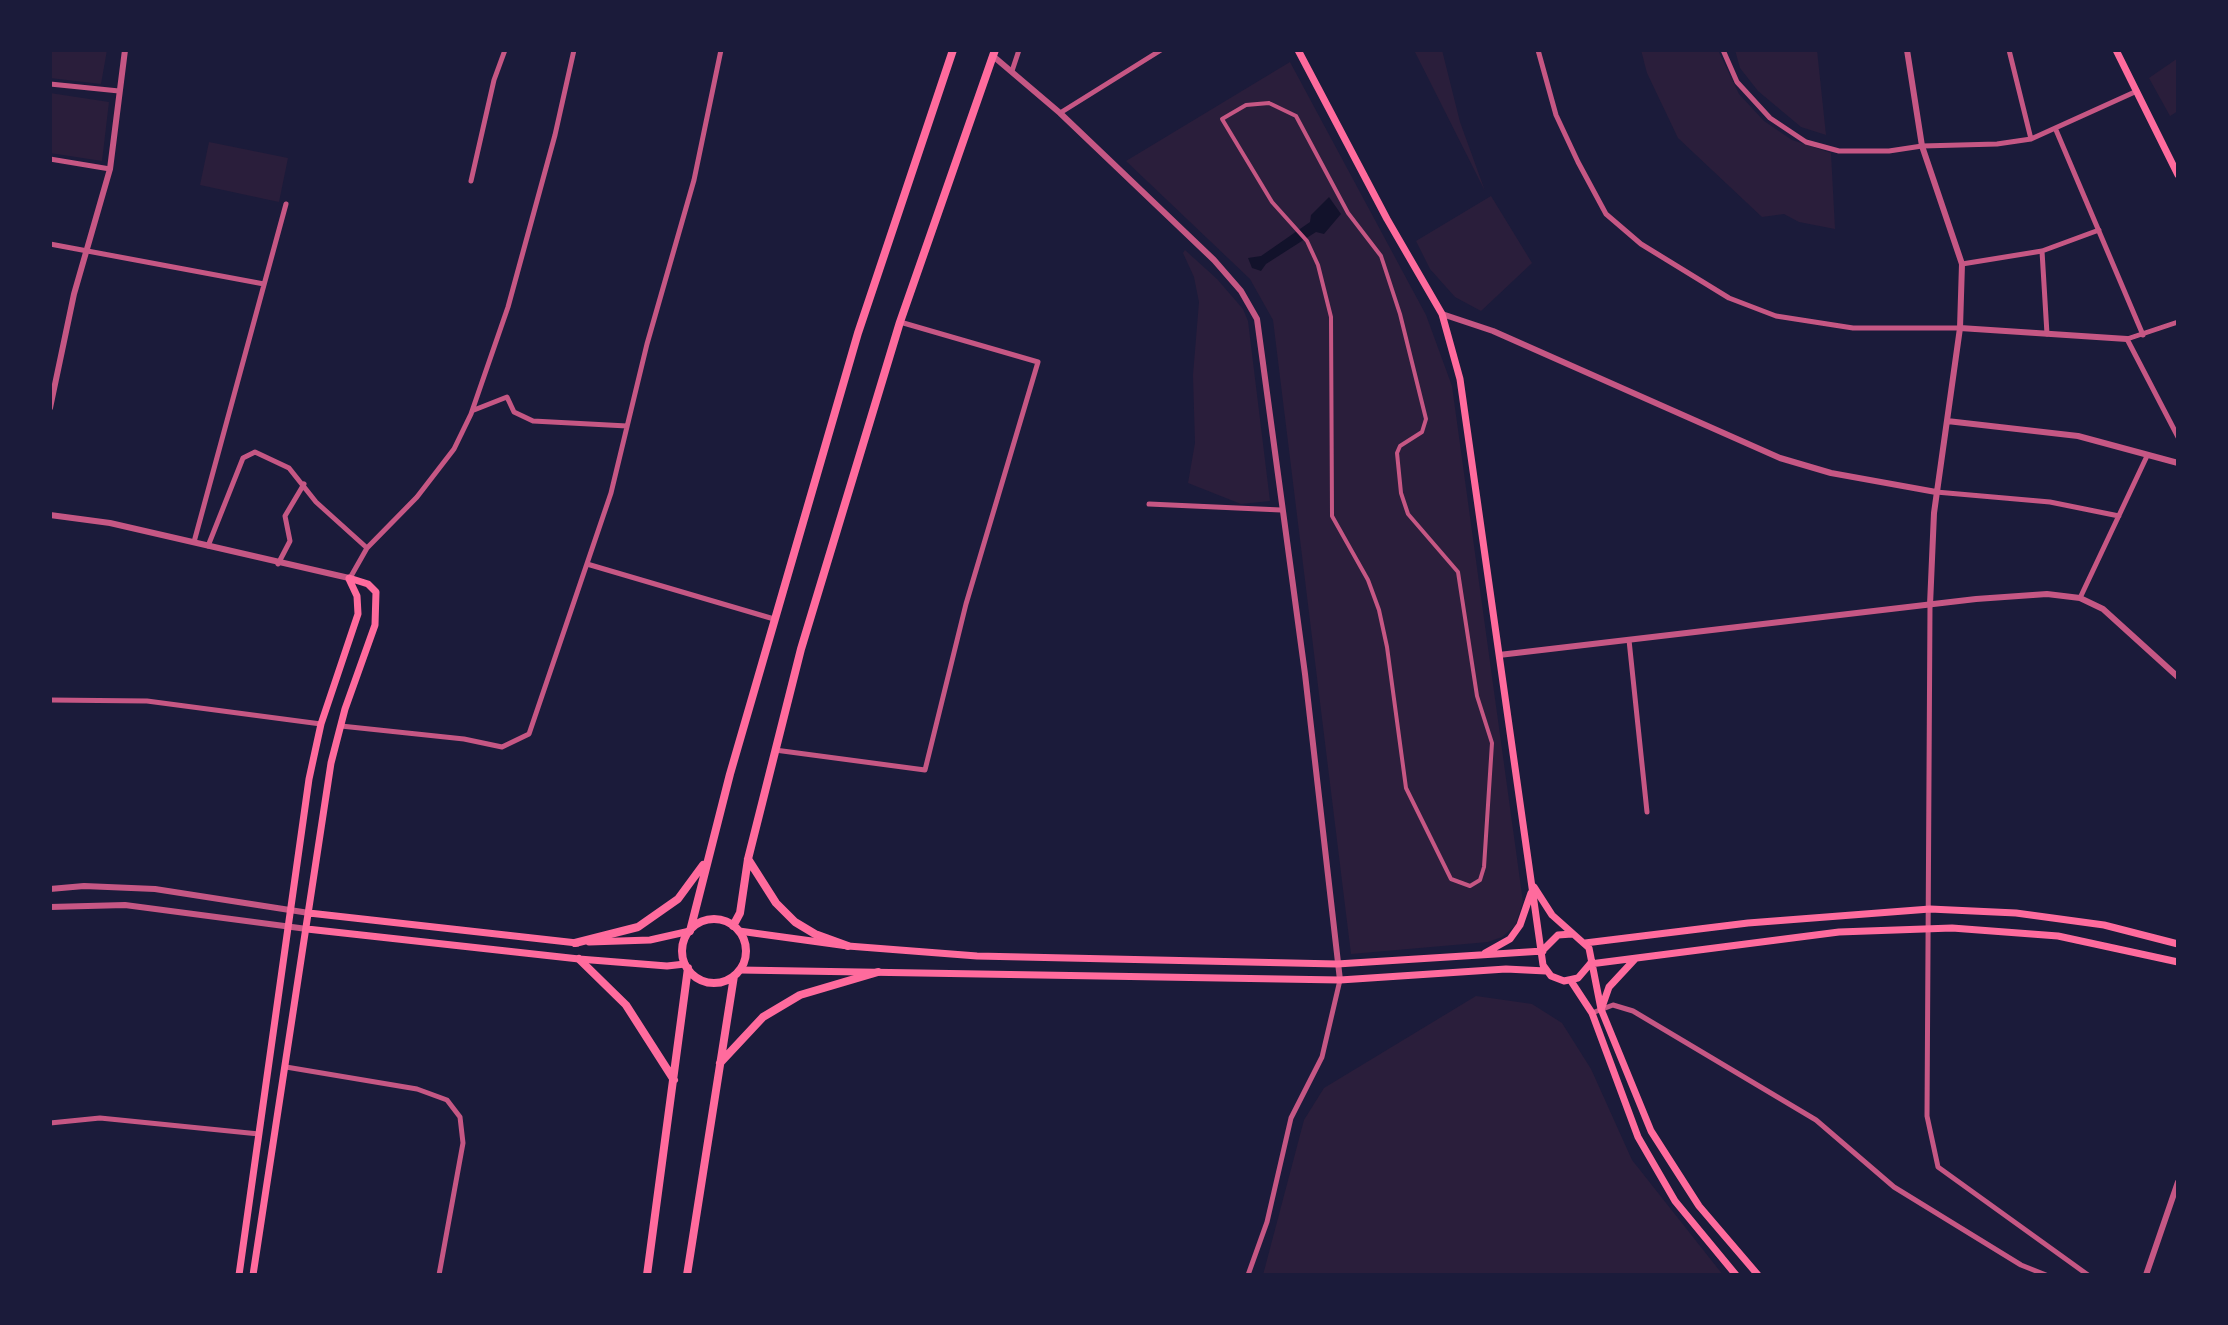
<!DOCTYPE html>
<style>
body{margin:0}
#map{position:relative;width:2228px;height:1325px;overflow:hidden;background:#1b1b3a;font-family:"PT Sans",sans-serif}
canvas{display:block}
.frame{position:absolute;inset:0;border:52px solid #1b1b3a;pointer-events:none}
</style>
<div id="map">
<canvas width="2228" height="1325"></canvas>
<div class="frame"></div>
</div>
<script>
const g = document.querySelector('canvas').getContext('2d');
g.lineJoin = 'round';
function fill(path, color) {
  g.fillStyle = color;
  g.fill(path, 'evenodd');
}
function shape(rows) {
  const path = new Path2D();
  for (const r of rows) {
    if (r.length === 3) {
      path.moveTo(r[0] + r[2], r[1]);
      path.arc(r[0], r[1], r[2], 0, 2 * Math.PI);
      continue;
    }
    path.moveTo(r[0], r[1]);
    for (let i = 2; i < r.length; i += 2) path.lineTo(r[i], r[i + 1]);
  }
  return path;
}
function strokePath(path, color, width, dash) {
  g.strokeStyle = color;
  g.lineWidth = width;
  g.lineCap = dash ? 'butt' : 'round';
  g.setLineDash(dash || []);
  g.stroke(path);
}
fill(shape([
 [50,50,107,50,101,84,50,78],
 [1414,50,1442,50,1460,122,1485,191],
 [1641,50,1718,50,1739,94,1764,121,1792,140,1831,153,1835,229,1799,222,1784,214,1762,217,1678,138,1647,73],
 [1735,50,1817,50,1826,135,1801,127,1758,91,1740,68],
 [2178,58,2178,111,2170,116,2149,78],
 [1290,62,1426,315,1452,386,1523,902,1515,926,1502,937,1488,942,1351,954,1273,320,1250,279,1126,161],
 [50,93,109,102,102,161,50,153],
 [209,142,288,158,279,202,200,185],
 [1491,196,1532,263,1481,311,1455,297,1430,269,1416,241],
 [1185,250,1217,279,1243,309,1248,321,1270,501,1241,504,1188,483,1195,443,1193,375,1199,302,1194,277,1183,253],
 [1476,996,1532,1004,1562,1023,1591,1069,1632,1160,1723,1275,1263,1275,1304,1120,1324,1088]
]), '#2a1e3b');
fill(shape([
 [1329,197,1341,214,1324,234,1316,232,1266,264,1261,271,1252,268,1248,258,1261,256,1310,222,1311,215]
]), '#12122b');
strokePath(shape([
 [1269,103,1296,116,1348,213,1381,256,1400,314,1426,419,1422,432,1400,446,1397,453,1401,493,1408,514,1458,572,1477,696,1492,743,1484,867,1480,880,1470,886,1451,879,1406,788,1387,647,1379,610,1368,580,1332,516,1331,317,1318,265,1307,241,1272,202,1222,119,1246,105,1269,103]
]), '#c65784', 4);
strokePath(shape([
 [1538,50,1556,115,1578,162,1606,214,1641,244,1729,298,1776,316,1853,328,1960,328],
 [1723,50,1737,82,1770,118,1806,142,1839,151,1889,151,1922,146,1997,144,2031,139,2137,91],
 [2009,50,2031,139],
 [1012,71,1019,50],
 [50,84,119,91],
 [1060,113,1161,50],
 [2056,130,2143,335],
 [50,159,110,169],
 [471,181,494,80,505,50],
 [50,244,264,284],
 [2042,251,2047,334],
 [1962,264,2042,251,2099,230],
 [2178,322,2127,339,2178,437],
 [474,410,507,397,514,412,533,421,627,426],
 [1936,492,2050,502,2119,516],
 [1149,504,1281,510],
 [194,542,286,204],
 [208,546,243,458,255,452,289,468,316,502,367,548],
 [278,564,290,541,285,516,304,484],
 [587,564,774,619],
 [350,578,367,548,417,497,454,449,471,414,508,307,555,135,574,50],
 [2080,598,2147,456],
 [1930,605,1927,1116,1938,1167,2088,1275],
 [1629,640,1647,812],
 [50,700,147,701,321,724],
 [341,726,464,739,502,747,529,734,611,493,647,344,694,180,721,50],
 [775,750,925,770,966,604,1038,362,900,322],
 [1592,1013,1613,1005,1633,1011,1816,1120,1894,1187,2021,1265,2046,1275],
 [286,1067,417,1089,447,1100,460,1117,463,1143,439,1275],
 [50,1123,100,1118,259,1134],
 [1248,1275,1267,1222,1291,1118,1322,1057,1340,980]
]), '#c65784', 5);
strokePath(shape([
 [1907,50,1922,146,1962,264,1960,328,1934,513,1930,605],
 [993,56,1060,113,1214,260,1241,291,1257,319,1305,674,1340,980],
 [1442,314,1493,331,1780,458,1831,473,1936,492],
 [1960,328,2127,339],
 [50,408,74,294,110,169,125,50],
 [1947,421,2078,436,2178,463],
 [50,515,110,523,349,578],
 [1499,655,1976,599,2047,594,2080,598,2103,609,2178,677],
 [50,889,84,886,155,889,309,913],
 [50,907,125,905,307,929],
 [2146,1275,2178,1182]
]), '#c65784', 6);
strokePath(shape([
 [1298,50,1387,219,1442,314,1460,379,1543,965,1551,976,1564,981,1578,978,1590,964],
 [2116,50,2178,175],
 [1534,887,1552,915,1589,948,1601,1009,1651,1131,1699,1206,1758,1275],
 [309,913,577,943],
 [307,929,579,959,667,966,685,964],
 [739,931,848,946,977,956,1337,964,1543,951],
 [589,942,650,940,690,931],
 [1585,943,1748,923,1930,909,2016,913,2104,925,2178,944],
 [1544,949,1558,935,1572,934],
 [1485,953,1510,939,1520,925,1531,893],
 [1590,964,1839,932,1952,928,2058,936,2178,962],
 [740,970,1340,980,1506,969,1546,971],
 [1571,981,1592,1013,1638,1137,1675,1201,1736,1275],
 [1602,1007,1609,987,1635,959],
 [239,1275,309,779,321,724,358,614,357,596,349,579],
 [253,1275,331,763,345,709,375,625,376,592,368,584,349,578]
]), '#ff6b9d', 7);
strokePath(shape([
 [748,859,776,903,795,922,815,934,848,946],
 [714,951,32],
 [733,926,740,913,748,859,801,649,900,322,995,50],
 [690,931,730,774,858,333,953,50],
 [575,943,638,927,678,899,703,865],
 [579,959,626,1005,674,1080],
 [720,1063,763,1017,800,995,878,972],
 [647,1275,688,968],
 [687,1275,734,976]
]), '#ff6b9d', 8);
</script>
